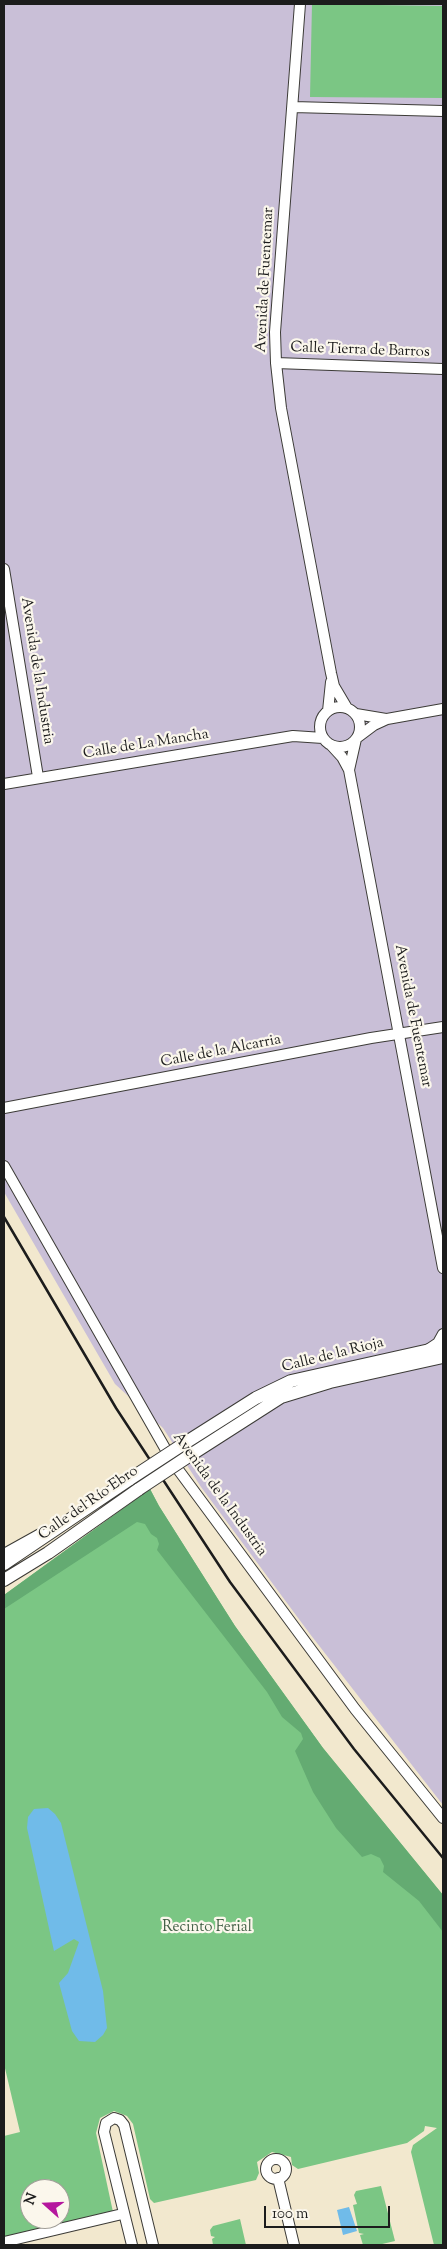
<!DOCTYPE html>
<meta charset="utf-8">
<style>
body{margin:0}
#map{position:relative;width:447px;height:2249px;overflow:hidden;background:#f2e8ce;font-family:"Sorts Mill Goudy",serif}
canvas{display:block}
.frame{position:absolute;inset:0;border:5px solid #1c1c1c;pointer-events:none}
.north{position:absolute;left:20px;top:2179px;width:50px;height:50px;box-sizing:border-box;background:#fbf7ec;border:1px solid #a29f99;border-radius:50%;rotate:290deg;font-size:14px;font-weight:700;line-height:20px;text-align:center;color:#1c1c1c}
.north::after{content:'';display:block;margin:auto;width:18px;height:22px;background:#b5179e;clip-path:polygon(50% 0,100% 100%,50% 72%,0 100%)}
.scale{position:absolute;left:264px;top:2206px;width:126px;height:22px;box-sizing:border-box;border:2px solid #1c1c1c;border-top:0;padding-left:6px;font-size:15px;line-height:18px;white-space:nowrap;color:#1c1c1c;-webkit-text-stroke:4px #fbf7ec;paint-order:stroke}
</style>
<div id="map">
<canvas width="447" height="2249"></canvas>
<div class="frame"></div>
<div class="north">N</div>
<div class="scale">100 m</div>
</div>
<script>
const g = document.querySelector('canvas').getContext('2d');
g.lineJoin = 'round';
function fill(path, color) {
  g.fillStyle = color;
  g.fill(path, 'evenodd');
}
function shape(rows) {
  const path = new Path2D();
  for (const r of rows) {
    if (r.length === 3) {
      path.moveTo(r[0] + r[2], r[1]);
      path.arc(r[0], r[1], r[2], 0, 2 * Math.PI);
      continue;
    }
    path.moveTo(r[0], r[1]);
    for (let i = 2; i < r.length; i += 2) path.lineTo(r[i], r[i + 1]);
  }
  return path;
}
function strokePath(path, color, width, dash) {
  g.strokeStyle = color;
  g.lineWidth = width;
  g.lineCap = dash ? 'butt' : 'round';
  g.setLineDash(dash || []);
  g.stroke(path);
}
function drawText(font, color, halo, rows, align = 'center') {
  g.font = font + ' "Sorts Mill Goudy",serif';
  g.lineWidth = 4.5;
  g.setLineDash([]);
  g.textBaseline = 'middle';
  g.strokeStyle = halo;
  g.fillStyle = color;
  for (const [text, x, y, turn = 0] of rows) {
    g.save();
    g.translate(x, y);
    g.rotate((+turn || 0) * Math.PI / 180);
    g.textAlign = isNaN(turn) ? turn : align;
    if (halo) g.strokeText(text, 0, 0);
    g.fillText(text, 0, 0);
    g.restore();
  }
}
fill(shape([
 [4,4,443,4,443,1805,310,1634,201,1487,163,1428,115,1384,4,1192]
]), '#c9bfd7');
fill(shape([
 [312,4,443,6,443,98,310,97],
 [150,1489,159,1506,235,1626,323,1748,443,1895,443,2245,434,2245,411,2152,413,2145,437,2128,425,2126,424,2131,407,2143,298,2169,292,2165,291,2157,272,2152,257,2162,259,2173,256,2180,154,2203,150,2199,133,2124,127,2116,114,2111,100,2118,96,2133,113,2212,4,2240,4,2136,20,2132,4,2064,4,1595],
 [30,2189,60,2189,60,2219,30,2219],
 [381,2186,395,2241,378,2245,363,2245,360,2235,364,2234,359,2233,353,2205,357,2204,354,2195,356,2191],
 [240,2219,246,2245,213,2245,212,2239,215,2237,211,2236,210,2230,213,2226]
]), '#7bc684');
fill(shape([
 [150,1489,159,1506,235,1626,323,1748,443,1895,443,1932,419,1901,383,1872,384,1866,380,1858,371,1854,362,1857,336,1828,313,1792,295,1751,303,1739,301,1733,282,1717,267,1692,157,1550,159,1544,157,1538,151,1534,145,1524,137,1522,4,1609,4,1595]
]), '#64ab72');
fill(shape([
 [48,1808,55,1814,61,1823,103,1991,107,2028,103,2035,95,2042,79,2041,72,2031,59,1983,68,1973,79,1942,74,1939,54,1951,27,1828,28,1817,34,1809],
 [349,2207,357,2231,343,2235,337,2210]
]), '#70bbe9');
const minor = shape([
 [300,4,275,332,276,363,281,408,331,673,334,686,347,708],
 [293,107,443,111],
 [276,363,443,369],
 [4,569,38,777],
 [340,727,20],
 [328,711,331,682],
 [356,714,386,719],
 [358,737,374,725,387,719,443,709],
 [356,739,349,770,443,1268],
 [331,745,342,757,349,770],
 [4,784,293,736,323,738],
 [4,1108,371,1038,443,1027],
 [4,1166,174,1464,355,1709,443,1818],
 [429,1349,438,1343,443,1334],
 [4,1554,40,1534],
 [276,2169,10],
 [278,2178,294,2245],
 [4,2242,118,2215],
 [132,2245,104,2132,106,2123,114,2118,120,2120,124,2125,153,2245]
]);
const major = shape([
 [185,1443,256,1398,291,1381,443,1347],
 [192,1454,281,1397,330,1382,443,1357],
 [4,1564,130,1479],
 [4,1580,48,1553,139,1489]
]);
strokePath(minor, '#3c3b37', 12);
strokePath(major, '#3c3b37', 14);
strokePath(minor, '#fff', 10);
strokePath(major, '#fff', 12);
strokePath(shape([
 [4,1217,116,1408,230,1582,354,1749,443,1858]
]), '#1c1c1c', 2.5);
const majorBridge = shape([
 [130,1479,185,1443],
 [139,1489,192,1454]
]);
strokePath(majorBridge, '#3c3b37', 14, []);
strokePath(majorBridge, '#fff', 12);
drawText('15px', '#1c1c1c', '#fbf7ec', [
 ["Avenida de Fuentemar",266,280,-87],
 ["Calle Tierra de Barros",360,351,2],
 ["Avenida de la Industria",36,671,81],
 ["Calle de La Mancha",146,745,-9],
 ["Avenida de Fuentemar",412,1016,79],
 ["Calle de la Alcarria",221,1052,-11],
 ["Calle de la Rioja",333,1356,-14],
 ["Avenida de la Industria",219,1495,54],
 ["Calle del Río Ebro",89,1504,-35]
]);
drawText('15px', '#426046', '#fbf7ec', [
 ["Recinto Ferial",207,1928]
]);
</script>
